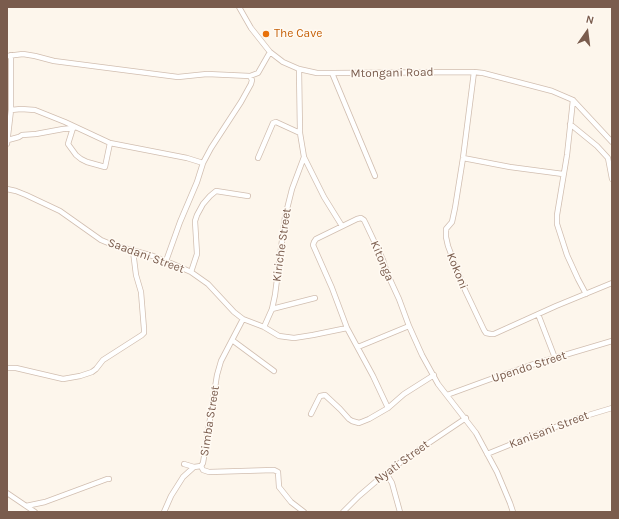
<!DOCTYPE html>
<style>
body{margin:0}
#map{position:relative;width:619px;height:519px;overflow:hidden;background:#fdf6ec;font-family:Karla,sans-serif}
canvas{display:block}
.frame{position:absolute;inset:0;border:8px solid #7a5c4d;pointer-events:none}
.north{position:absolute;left:567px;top:12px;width:40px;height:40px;-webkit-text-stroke:3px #fffaf3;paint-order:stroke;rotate:14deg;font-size:11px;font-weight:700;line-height:16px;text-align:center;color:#7a5c4d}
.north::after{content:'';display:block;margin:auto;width:14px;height:18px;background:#7a5c4d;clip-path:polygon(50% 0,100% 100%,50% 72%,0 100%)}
</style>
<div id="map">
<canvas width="619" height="519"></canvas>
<div class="frame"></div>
<div class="north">N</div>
</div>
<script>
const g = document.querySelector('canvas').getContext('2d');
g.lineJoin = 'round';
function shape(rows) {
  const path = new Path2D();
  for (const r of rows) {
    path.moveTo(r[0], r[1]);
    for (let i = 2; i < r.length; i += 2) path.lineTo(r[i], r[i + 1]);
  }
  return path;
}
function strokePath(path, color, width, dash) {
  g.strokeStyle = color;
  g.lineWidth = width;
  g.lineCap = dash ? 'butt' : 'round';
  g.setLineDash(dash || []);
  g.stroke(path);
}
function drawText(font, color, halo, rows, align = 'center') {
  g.font = font + ' Karla,sans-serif';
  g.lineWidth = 3;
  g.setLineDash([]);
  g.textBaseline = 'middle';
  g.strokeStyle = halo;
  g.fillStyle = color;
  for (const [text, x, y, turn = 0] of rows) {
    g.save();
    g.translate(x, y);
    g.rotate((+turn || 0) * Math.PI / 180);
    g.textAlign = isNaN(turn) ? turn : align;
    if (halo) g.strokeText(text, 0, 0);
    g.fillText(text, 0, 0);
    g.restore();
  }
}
const minor = shape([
 [239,7,251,28,270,52,283,62,299,69,317,73,332,73,474,72,483,73,552,91,573,100,612,142],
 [7,56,23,54,35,56,54,61,178,77,207,74,250,76,252,80,251,84,241,102,211,148,203,163,197,182,180,222,166,261],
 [474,72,463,158,455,208,452,222,446,229,446,237,448,246,465,290,484,330,486,333,491,334,494,334,556,306,612,283],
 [332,73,375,176],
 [250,76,258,73,270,52],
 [573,100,567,155,557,215,557,224,567,255,578,279,586,294],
 [11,110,21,109,35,110,65,122,110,143,187,158,203,163],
 [570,124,597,146,608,158,612,179],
 [73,128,68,144,76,155,81,159,87,162,105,167,110,143],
 [8,140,19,137,22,135,36,134,63,129,74,128],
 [7,144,11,110,11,55],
 [304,157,324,197,342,226],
 [258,158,273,123,276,122,300,133],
 [463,158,510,167,563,174],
 [7,189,16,191,26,195,60,211,101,240,113,245,153,256,173,264,191,272,208,284,234,312,243,319,264,327,279,336,294,338,313,335,347,328],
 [191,272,197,254,195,221,197,215,203,204,210,196,216,191,248,196],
 [272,309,315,298],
 [538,314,555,358],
 [264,327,272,309,275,295,285,217,292,189,304,157,300,133,299,69],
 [232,340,274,371],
 [358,347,409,326],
 [7,368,16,368,63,379,80,376,92,372,96,369,103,360,142,335,144,333,144,329,141,292,136,275,133,251],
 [447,395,488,380,531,365,612,341],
 [388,408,373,376,347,328,332,288,313,245,314,242,316,239,357,219,361,218,364,220,366,224,383,260,387,273,399,299,409,326,422,355,438,384,476,433,497,472,510,503,513,512],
 [311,414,320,396,325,395,340,409,349,419,352,421,359,423,369,419,388,408,404,394,434,375],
 [487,454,534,435,582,417,612,408],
 [184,464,194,467],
 [201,466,203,470,209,472,274,470,278,472,279,487,291,502,304,512],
 [386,473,392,483,400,512],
 [7,493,35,512],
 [26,506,45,502,107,479,109,479],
 [164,512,171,496,183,477,194,467,201,466,203,463,217,375,221,361,243,319],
 [343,512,359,496,380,478,405,459,466,418]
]);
strokePath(minor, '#d1beb0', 6);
strokePath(minor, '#fff', 4.5);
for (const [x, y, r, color] of [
 [266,34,4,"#e8710a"]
]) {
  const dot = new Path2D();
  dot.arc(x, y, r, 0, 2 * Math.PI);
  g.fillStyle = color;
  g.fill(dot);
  strokePath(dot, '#fffaf3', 1.5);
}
drawText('12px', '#c56008', '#fffaf3', [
 ["The Cave",274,34]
], 'left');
drawText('12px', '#7a5c4d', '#fffaf3', [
 ["Mtongani Road",392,73,-1],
 ["Kiriche Street",282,245,-82],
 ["Saadani Street",146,256,20],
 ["Kitonga",382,261,67],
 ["Kokoni",457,271,68],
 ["Upendo Street",529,367,-18],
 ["Simba Street",210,421,-81],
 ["Kanisani Street",549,430,-21],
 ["Nyati Street",402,462,-36]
]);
</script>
